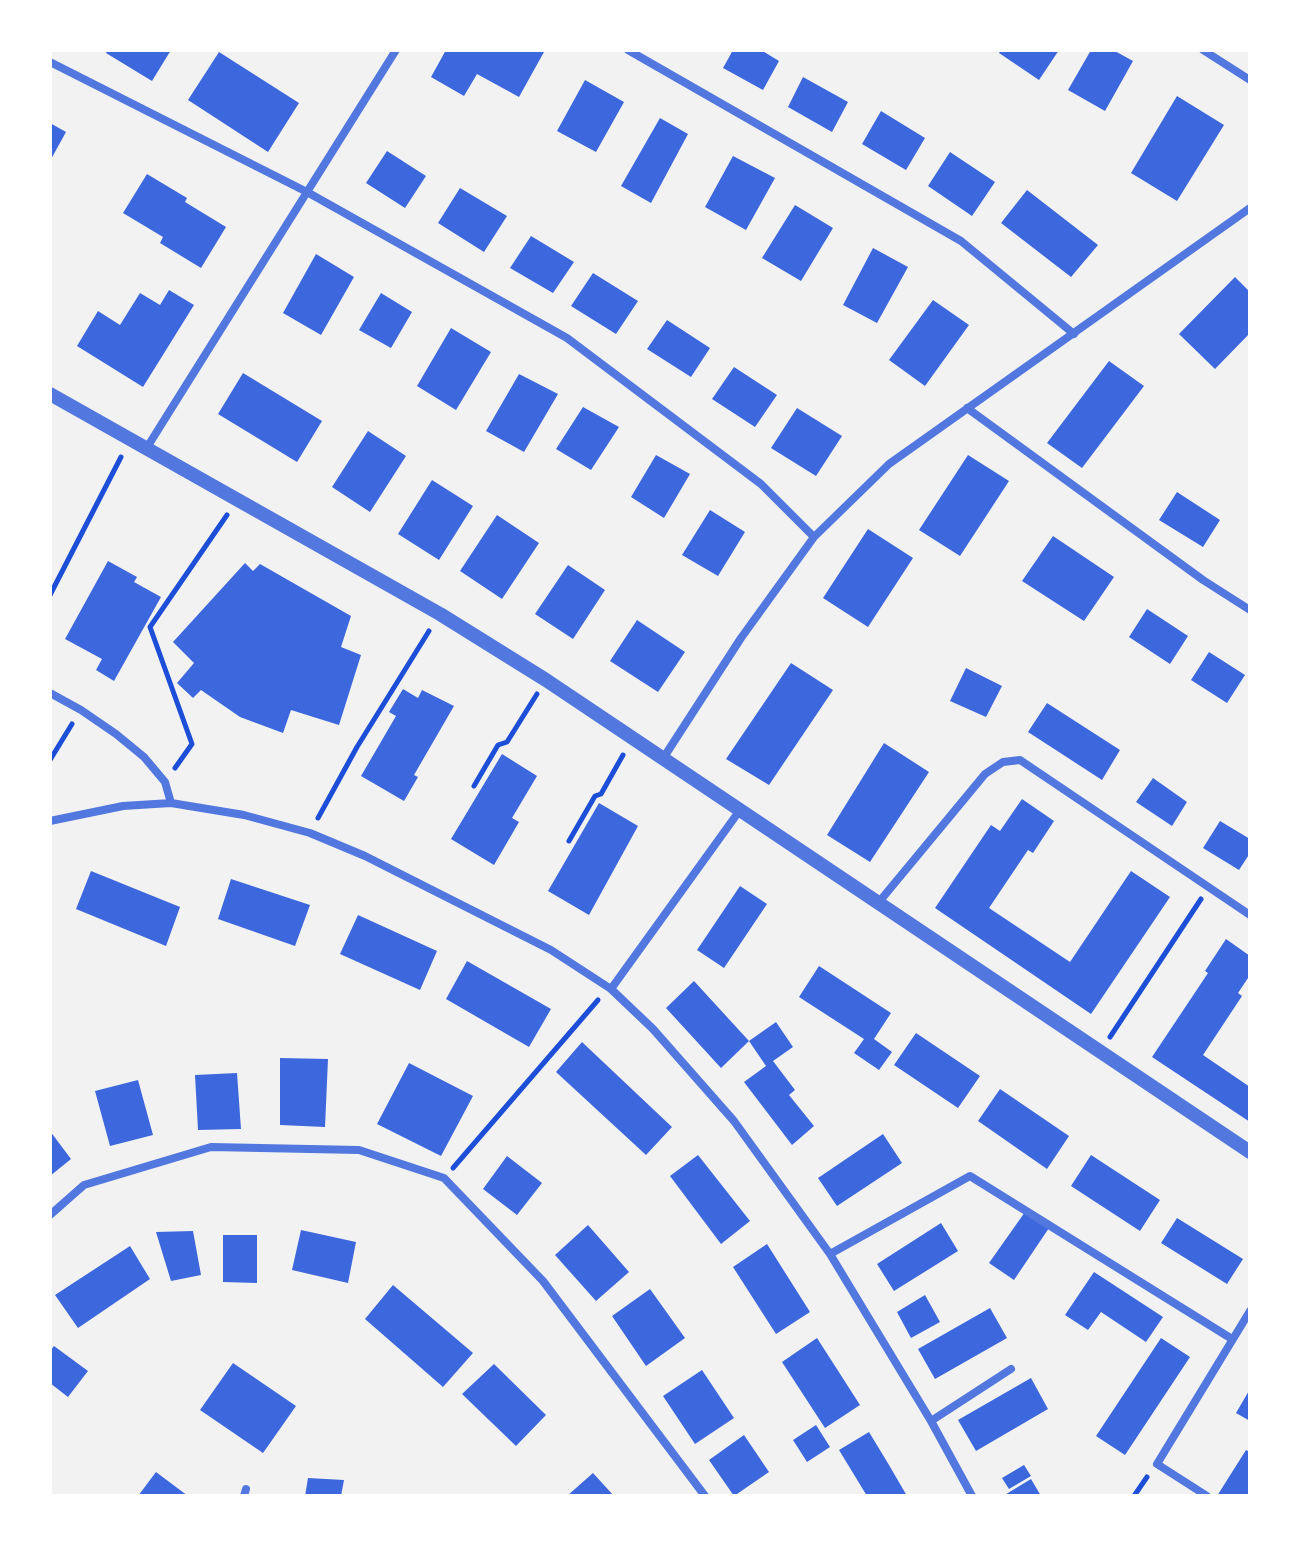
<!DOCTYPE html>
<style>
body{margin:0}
#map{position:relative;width:1300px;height:1546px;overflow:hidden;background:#f2f2f2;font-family:Helvetica,sans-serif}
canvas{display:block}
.frame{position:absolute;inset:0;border:52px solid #fff;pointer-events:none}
</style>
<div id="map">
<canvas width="1300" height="1546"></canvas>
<div class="frame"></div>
</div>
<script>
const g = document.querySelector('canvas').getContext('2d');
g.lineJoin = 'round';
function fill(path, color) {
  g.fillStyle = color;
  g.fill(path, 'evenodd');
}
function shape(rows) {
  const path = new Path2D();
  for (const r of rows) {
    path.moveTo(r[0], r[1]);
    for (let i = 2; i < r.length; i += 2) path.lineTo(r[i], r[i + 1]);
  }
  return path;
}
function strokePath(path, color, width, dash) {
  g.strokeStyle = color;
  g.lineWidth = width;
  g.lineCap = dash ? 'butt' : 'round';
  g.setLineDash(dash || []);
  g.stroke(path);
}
fill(shape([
 [107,50,171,50,152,81,106,53],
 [446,50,540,50,544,52,519,97,477,74,464,96,431,77],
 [733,50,761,50,779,61,763,90,723,68],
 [1001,50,1059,50,1039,80,999,53],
 [1091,50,1113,50,1133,61,1105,111,1068,90],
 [219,52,299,103,268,152,188,100],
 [803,77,848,102,832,132,788,107],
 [585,80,624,102,596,152,557,131],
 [1177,96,1224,125,1177,201,1131,173],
 [881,111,925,138,906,170,862,144],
 [660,118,688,134,651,203,621,186],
 [50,123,66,132,50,161],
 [387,151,426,176,405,208,366,183],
 [950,152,995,182,972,216,928,186],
 [733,156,775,178,746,230,705,207],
 [147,174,187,198,185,202,226,227,201,268,160,243,163,237,123,213],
 [460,188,507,216,484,252,438,223],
 [1027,190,1098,245,1071,277,1001,223],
 [795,205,833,228,801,281,762,258],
 [531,236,574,262,553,293,510,268],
 [873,248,908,267,877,323,843,305],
 [316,254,354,277,321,335,283,313],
 [593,273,638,301,616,334,571,306],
 [1235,277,1250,292,1250,333,1215,369,1179,334],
 [169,290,194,305,143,387,77,346,98,311,120,325,140,293,160,305],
 [381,293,412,312,391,348,359,330],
 [933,300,969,325,925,386,889,360],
 [667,320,710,348,691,377,647,349],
 [451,328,491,352,456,410,417,386],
 [1109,361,1144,386,1082,468,1047,443],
 [734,367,777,395,755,427,712,399],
 [243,373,322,421,297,462,218,414],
 [519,374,558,394,524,452,486,431],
 [583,407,619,427,591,470,556,449],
 [797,408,842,436,816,476,771,448],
 [368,431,406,456,370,512,332,487],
 [656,455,690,474,664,518,631,497],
 [968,455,1009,481,960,556,919,530],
 [432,480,473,506,439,560,398,534],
 [1177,492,1220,520,1203,547,1159,520],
 [710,510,745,532,718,576,682,555],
 [497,515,539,543,502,599,460,571],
 [868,529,913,558,868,627,823,598],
 [1053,536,1114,577,1084,621,1022,581],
 [108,561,137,577,134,582,161,597,114,681,96,670,102,659,65,639],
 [245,563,253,571,260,564,351,616,341,647,361,655,339,725,291,710,283,733,240,717,201,690,193,698,177,683,194,663,173,642],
 [568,565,605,590,573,639,535,614],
 [1147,609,1188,636,1170,664,1129,637],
 [637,620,685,652,658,692,610,661],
 [1209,652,1245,675,1227,703,1191,680],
 [791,663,833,690,769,785,726,759],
 [966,668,1002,686,986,717,950,701],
 [403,689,418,698,422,690,454,706,414,775,418,777,404,801,361,776,396,716,389,712],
 [1047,703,1120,750,1102,780,1028,732],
 [884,743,929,772,870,862,827,835],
 [502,754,537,776,512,818,519,822,494,865,451,839],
 [1153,778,1187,802,1172,826,1136,802],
 [1022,799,1054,821,1033,853,1028,850,989,908,1070,962,1131,871,1170,897,1091,1014,935,908,991,825,1000,831],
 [599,803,638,826,589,915,548,891],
 [1220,821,1250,839,1250,853,1239,870,1203,848],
 [91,871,180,907,166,946,76,909],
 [231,879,310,905,295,946,218,919],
 [740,886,767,904,724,968,697,950],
 [358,915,437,951,420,990,340,954],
 [1226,939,1250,956,1250,975,1238,993,1242,996,1203,1055,1250,1087,1250,1122,1152,1057,1208,973,1205,971],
 [467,961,551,1009,529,1047,446,999],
 [819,966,891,1013,874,1039,892,1052,879,1070,854,1053,864,1039,799,997],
 [694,981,749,1041,721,1068,666,1008],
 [776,1022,793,1047,773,1061,795,1090,789,1095,814,1126,792,1145,744,1082,766,1066,749,1041],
 [916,1033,980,1076,958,1108,894,1065],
 [582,1042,672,1127,646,1155,556,1072],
 [280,1058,328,1059,325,1127,280,1125],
 [409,1063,473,1096,441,1156,377,1124],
 [237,1073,241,1129,198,1130,195,1075],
 [138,1080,153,1135,110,1146,95,1091],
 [1000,1089,1069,1136,1047,1169,978,1121],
 [50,1131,71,1159,50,1176],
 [883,1134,902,1163,837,1206,818,1178],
 [698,1155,750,1221,721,1244,670,1176],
 [1091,1155,1160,1200,1140,1231,1071,1186],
 [507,1156,542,1183,517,1215,483,1189],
 [1025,1212,1049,1228,1014,1280,989,1263],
 [1177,1218,1243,1259,1227,1284,1161,1243],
 [941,1223,958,1251,894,1291,877,1264],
 [588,1225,629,1272,596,1301,555,1255],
 [301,1230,356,1242,348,1283,292,1270],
 [193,1231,201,1275,171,1281,156,1232],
 [223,1235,257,1235,257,1283,223,1282],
 [767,1244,810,1312,776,1334,733,1267],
 [130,1246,150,1279,78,1328,55,1295],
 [1094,1272,1163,1317,1146,1342,1101,1312,1088,1330,1065,1315],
 [393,1285,473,1353,443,1387,365,1319],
 [650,1289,685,1338,646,1366,612,1316],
 [925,1295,940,1322,911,1338,897,1312],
 [990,1308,1007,1338,935,1379,918,1349],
 [817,1338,860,1405,825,1428,782,1362],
 [1161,1338,1190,1357,1125,1455,1096,1436],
 [54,1346,88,1371,68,1397,50,1383,50,1351],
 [233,1363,296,1406,263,1453,200,1410],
 [494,1364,546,1415,516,1446,462,1394],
 [702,1370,734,1418,695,1444,663,1396],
 [1031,1378,1048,1409,976,1451,958,1420],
 [1250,1389,1250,1421,1236,1413],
 [816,1425,830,1447,807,1462,793,1440],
 [869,1432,889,1465,907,1496,867,1496,839,1450],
 [744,1435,769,1472,734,1496,709,1460],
 [1246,1450,1250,1452,1250,1496,1217,1496],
 [1024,1465,1031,1476,1009,1489,1002,1478],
 [156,1472,188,1496,138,1496],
 [593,1473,614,1496,567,1496],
 [308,1478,344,1480,341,1496,305,1496],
 [1031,1479,1041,1496,1003,1496]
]), '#3d67dc');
strokePath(shape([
 [50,595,121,457],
 [50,760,72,724],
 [175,768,192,744,150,627,227,515],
 [474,786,498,745,507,742,537,694],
 [318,818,357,747,429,631],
 [569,841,595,796,601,794,623,755],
 [1110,1037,1201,899],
 [453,1168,598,1000],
 [1134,1496,1147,1477]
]), '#1d4ed8', 5);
strokePath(shape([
 [628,50,961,241,1074,334],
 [1203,50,1250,80],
 [50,62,307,192,567,338,761,484,814,537],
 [967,408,1203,580,1250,610],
 [146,449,396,50],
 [50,693,81,710,116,734,144,757,165,782,171,803],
 [664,757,741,638,814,537,889,464,1250,208],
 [50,821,123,806,171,803,244,815,310,833,365,856,551,950,611,989,740,810],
 [879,902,985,774,1003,762,1020,760,1250,915],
 [611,989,653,1029,734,1121,830,1254,931,1421,972,1496],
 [50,1215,84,1185,211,1147,359,1150,444,1178,543,1281,705,1496],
 [830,1254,970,1176,1232,1339],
 [931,1421,1011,1369],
 [244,1496,246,1489],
 [1207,1496,1157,1464,1250,1311]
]), '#5277de', 8);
strokePath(shape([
 [50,394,440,614,546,680,1250,1152]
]), '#5277de', 14);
</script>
